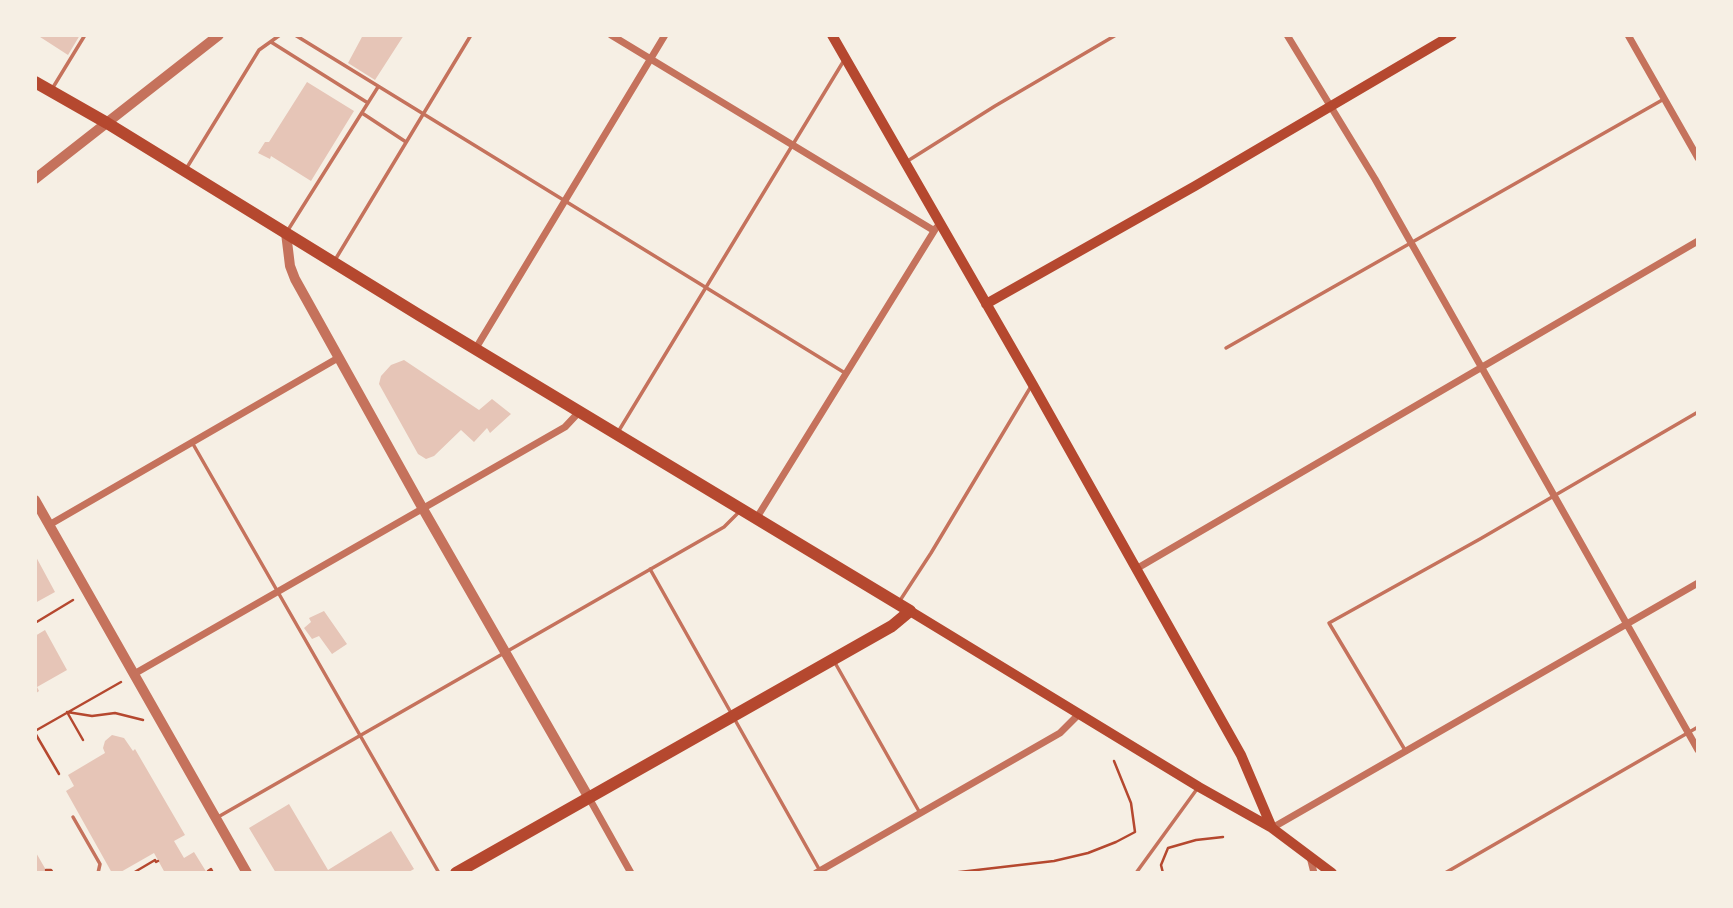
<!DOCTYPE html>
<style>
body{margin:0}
#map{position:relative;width:1733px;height:908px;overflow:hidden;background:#f6efe4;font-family:"Open Sans",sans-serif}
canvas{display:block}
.frame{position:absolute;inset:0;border:37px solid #f6efe4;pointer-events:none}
</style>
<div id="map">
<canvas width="1733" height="908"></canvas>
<div class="frame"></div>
</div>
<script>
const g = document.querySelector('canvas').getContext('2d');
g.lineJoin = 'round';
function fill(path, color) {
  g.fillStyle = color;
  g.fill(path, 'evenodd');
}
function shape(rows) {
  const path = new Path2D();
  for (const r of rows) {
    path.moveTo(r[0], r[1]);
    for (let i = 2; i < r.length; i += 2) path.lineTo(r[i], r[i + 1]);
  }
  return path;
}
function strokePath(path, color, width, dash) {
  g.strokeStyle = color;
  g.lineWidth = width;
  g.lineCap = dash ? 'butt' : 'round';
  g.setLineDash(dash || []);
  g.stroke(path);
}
fill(shape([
 [37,35,80,35,68,55],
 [363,35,404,35,375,80,348,63],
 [307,82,354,111,311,181,271,156,270,159,258,153,265,142,269,142],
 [404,360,479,410,492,399,511,414,490,433,487,428,474,442,461,430,434,456,426,459,418,454,379,384,381,376,391,365],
 [35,555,55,592,35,603],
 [324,611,347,644,332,654,319,636,312,639,304,628,311,622,309,618],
 [45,630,67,670,37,687,39,691,35,694,35,636],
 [112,735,124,738,133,751,135,749,185,835,174,841,184,858,194,852,207,873,165,873,154,853,119,873,112,873,66,791,74,786,68,775,105,753,103,748,105,741],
 [289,804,328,870,391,831,414,869,407,873,276,873,249,828],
 [35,851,46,870,48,873,35,873]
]), '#e6c5b7');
strokePath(shape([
 [35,623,73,600],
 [67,712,92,716,115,713,143,720],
 [67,712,83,740],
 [35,731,121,682],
 [35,733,59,774],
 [46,870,51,870,53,873],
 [133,873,155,860,156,862,158,861],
 [209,873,208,871,211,869,213,873],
 [951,873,1054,861,1088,853,1116,842,1135,832,1131,803,1114,761],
 [1163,873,1161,865,1168,848,1196,840,1223,837]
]), '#b5482f', 2.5);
strokePath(shape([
 [295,35,845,373],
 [271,42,368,103],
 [52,89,85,35],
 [362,113,406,142],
 [906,162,995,106,1116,35],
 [186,169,259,50,280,35],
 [288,230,378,87],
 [335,260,471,35],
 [1226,348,1664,99],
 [618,432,843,62],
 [193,444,439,873],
 [650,569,819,869],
 [899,602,931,553,1030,388],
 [834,661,920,813],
 [1405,750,1329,623,1480,539,1698,412],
 [73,817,100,864,98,873],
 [218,817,724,527,739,512],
 [1136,873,1197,789],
 [1445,873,1698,727]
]), '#c5725c', 3.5);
strokePath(shape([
 [611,35,933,230],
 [1287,35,1375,179,1698,750],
 [1628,35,1698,158],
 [476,348,665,35],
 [756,519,936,228],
 [49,525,338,358],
 [1136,569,1698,241],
 [134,674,565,427,580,411],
 [589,798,631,873],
 [1272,828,1698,583],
 [1310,857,1314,873],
 [816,873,1060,733,1079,714]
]), '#c5725c', 7);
strokePath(shape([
 [35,179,219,35],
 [286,233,290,266,295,279,423,509,589,798],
 [35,500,247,873]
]), '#c5725c', 10);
strokePath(shape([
 [832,35,1033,385,1241,755,1272,828],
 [986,304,1195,186,1452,35],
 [910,611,1199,787,1272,828,1332,873]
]), '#b5482f', 10);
strokePath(shape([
 [35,82,107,123,419,315,910,611,892,626,456,873]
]), '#b5482f', 12);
</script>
